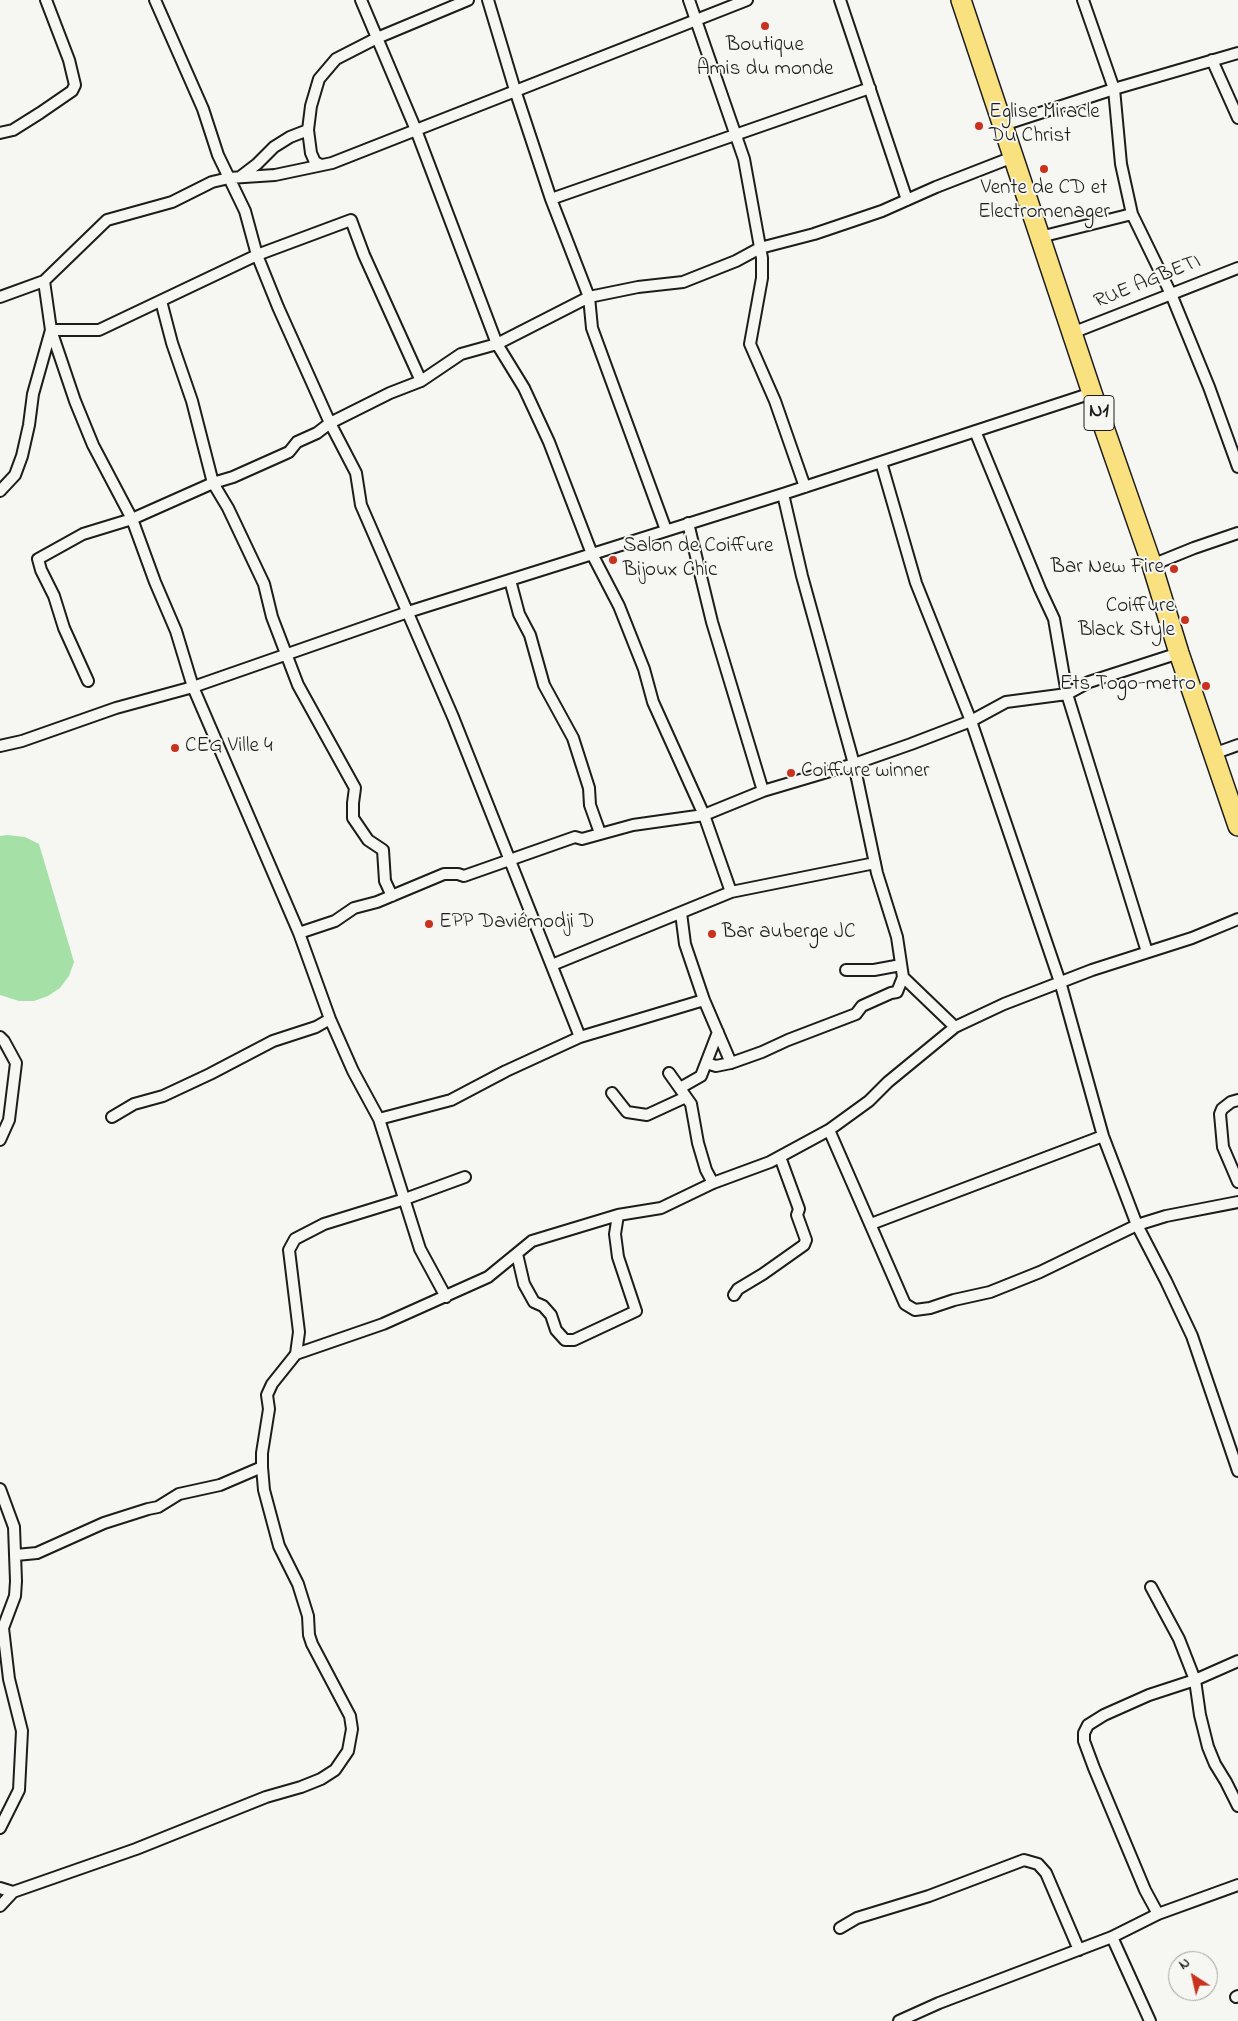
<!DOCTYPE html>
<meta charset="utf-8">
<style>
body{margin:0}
#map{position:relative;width:1238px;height:2021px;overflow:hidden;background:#f6f6f2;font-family:"Indie Flower",sans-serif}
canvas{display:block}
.north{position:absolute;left:1168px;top:1951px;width:50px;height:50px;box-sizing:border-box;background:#f6f6f2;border:1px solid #9f9f9c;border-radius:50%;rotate:325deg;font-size:14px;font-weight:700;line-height:20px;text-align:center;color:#1c1c1c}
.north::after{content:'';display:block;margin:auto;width:18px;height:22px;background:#c8321e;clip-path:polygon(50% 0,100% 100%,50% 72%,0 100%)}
</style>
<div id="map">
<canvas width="1238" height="2021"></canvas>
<div class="north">N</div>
</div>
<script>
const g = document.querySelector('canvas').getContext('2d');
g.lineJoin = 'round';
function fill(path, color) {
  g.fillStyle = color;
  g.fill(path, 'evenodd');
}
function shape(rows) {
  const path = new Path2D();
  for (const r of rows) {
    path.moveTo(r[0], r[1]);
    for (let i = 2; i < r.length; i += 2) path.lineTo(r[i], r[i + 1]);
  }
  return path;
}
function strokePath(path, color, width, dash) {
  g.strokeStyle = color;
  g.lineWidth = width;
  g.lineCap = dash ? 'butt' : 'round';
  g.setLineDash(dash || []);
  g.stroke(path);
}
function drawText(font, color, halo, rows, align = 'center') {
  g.font = font + ' "Indie Flower",sans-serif';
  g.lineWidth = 4;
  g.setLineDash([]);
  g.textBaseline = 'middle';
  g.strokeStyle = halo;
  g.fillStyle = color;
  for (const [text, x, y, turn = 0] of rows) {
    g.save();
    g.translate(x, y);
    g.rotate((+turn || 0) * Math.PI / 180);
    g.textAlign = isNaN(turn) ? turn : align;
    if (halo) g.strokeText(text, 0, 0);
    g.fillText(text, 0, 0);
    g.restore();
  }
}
fill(shape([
 [7,835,25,837,39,844,74,962,69,976,60,988,48,996,34,1001,19,1001,0,995,0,836]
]), '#a5e1a6');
const street = shape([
 [155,0,203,109,218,155,245,211,257,255,278,307,330,423,356,473,361,505,453,717,580,1037],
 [361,0,416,130,497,344,524,388,549,442,592,554,619,606,644,669,653,702,704,815,731,892],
 [488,0,515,90,551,199,589,297,592,328,666,530],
 [689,0,744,159,762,258,762,278,750,344,775,401,805,487],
 [840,0,907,200],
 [1083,0,1114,89,1121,164,1132,214,1171,294,1209,387,1238,467],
 [1212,60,1238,118],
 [1003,125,1114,89,1238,53],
 [0,133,13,130,40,113,72,91,75,85,69,60,46,0],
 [321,165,315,162,311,153,308,130,311,106,319,79,336,59,377,38,468,0],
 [240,177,257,164,274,147,290,137,308,130],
 [551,199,870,88],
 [1040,237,1132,214],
 [0,297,44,281],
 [161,301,172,343,192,401,213,483,228,508,264,584,272,617,298,685,355,788,353,803,353,818,368,840,383,850,385,881,392,896],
 [51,330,99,330,257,255,351,220,364,255,421,381],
 [1072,333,1238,268],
 [975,431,1040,589,1054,619,1067,694,1147,952],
 [881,462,916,583,971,721,1061,985,1103,1136,1137,1225,1166,1216,1238,1202],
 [0,491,15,475,22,456,29,425,33,394,51,330],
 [783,494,802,576,854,764,877,873,897,937,903,977,955,1027],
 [688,523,712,622,763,791],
 [1152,565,1194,548,1238,533],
 [510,580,519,614,530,635,544,685,573,738,589,788,590,805,600,833],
 [88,681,64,628,54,596,41,570,38,559,83,534,132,519,213,483,233,477,289,452,297,442,317,433,330,423,390,393,421,381,461,354,497,344,589,297,638,287,683,282,736,261,760,248,814,234,882,211,936,187,1013,157],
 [0,746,22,741,116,708,193,687,408,612,783,494,1092,393],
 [1213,754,1238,745],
 [681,913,685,944,704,1000,731,1063],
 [299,933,335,921,354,908,377,902,444,874,458,874,464,876,575,837,582,839,633,825,704,815,763,791,854,764,911,744,971,721,1006,702,1067,694,1089,682,1179,653],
 [552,965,731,892,875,863],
 [846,970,874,970,901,965],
 [0,1037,4,1041,16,1063,9,1120,0,1140],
 [706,1063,716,1066,731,1063,762,1052,788,1040,856,1014,862,1006,891,993,897,992,903,977],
 [669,1073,691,1104,698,1143,706,1170,713,1183],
 [680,1088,701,1076,718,1032],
 [612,1093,627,1112,647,1115,686,1097],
 [1238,1100,1231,1102,1222,1109,1220,1114,1223,1147,1238,1182],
 [112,1117,134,1104,163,1096,210,1074,273,1041,316,1027,330,1019],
 [379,1119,451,1100,506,1071,580,1037,704,1000],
 [829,1130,905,1304,915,1310,930,1308,954,1300,990,1292,1040,1272,1137,1225,1166,1281,1192,1336,1238,1471],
 [871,1224,1103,1136],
 [517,1254,524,1284,534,1302,543,1306,551,1315,556,1330,565,1340,574,1340,636,1311,618,1257,615,1234,618,1215],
 [734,1295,738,1289,763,1274,804,1245,806,1240,797,1215,799,1209,780,1157],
 [446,1297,420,1249,379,1119,353,1071,330,1019,299,933,193,687,176,631,155,582,132,519,93,445,75,401,51,330,44,281,107,220,172,202,212,182,229,178,275,175,332,163,747,0],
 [296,1354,299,1332,289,1250,295,1239,324,1224,405,1199,465,1177],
 [0,1489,14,1527,16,1581,15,1596,3,1628,9,1679,22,1731,19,1790,0,1828],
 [16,1555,37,1553,104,1523,148,1509,158,1507,179,1494,220,1485,262,1467,262,1453,269,1409,267,1395,272,1384,296,1354,383,1324,488,1277,532,1241,618,1215,661,1208,713,1183,770,1162,829,1130,869,1101,888,1082,955,1027,1004,1004,1092,970,1192,938,1238,919],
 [1151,1587,1179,1639,1195,1680,1200,1715,1208,1747,1215,1764,1226,1782,1238,1806],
 [0,1888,13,1892,0,1906],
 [13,1892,136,1849,266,1797,301,1787,321,1779,335,1770,348,1751,352,1729,350,1716,312,1644,309,1635,308,1616,298,1584,279,1546,264,1490,262,1467],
 [1158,1914,1145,1890,1094,1768,1084,1741,1084,1733,1088,1725,1104,1715,1149,1695,1195,1680,1238,1661],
 [840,1928,857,1918,929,1896,1024,1860,1038,1864,1046,1873,1079,1950],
 [1112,1937,1150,2021],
 [1236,1997,1238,1996],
 [899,2021,939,2003,1112,1937,1158,1914,1238,1885]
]);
const highway = shape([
 [961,0,1092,393,1152,565,1179,653,1238,826]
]);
strokePath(street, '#1c1c1c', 14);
strokePath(highway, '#1c1c1c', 22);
strokePath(street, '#f6f6f2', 10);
strokePath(highway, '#fae180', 19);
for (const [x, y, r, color] of [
 [765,26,5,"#c8321e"],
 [979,126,5,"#c8321e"],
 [1044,169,5,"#c8321e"],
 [613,560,5,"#c8321e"],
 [1174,569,5,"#c8321e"],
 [1185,620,5,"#c8321e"],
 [1206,686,5,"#c8321e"],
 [175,748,5,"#c8321e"],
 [791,773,5,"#c8321e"],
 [429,924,5,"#c8321e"],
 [712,934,5,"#c8321e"]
]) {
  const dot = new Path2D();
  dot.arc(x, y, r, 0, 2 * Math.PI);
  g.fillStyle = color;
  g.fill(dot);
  strokePath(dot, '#f6f6f2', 2);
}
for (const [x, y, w] of [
 [1099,413,30]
]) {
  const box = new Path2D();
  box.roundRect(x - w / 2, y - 17.5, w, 35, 4);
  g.fillStyle = '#f6f6f2';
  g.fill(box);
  strokePath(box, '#1c1c1c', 1);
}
drawText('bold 20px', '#1c1c1c', null, [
 ["N1",1099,413]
]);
drawText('21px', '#1c1c1c', '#f6f6f2', [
 ["Boutique",765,47,"center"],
 ["Amis du monde",765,71,"center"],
 ["Eglise Miracle",989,114],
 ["Du Christ",989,138],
 ["Vente de CD et",1044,190,"center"],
 ["Electromenager",1044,214,"center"],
 ["Salon de Coiffure",623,548],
 ["Bijoux Chic",623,572],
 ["Bar New Fire",1164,569,"right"],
 ["Coiffure",1175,608,"right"],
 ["Black Style",1175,632,"right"],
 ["Ets Togo-metro",1196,686,"right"],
 ["CEG Ville 4",185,748],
 ["Coiffure winner",801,773],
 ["EPP Daviémodji D",439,924],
 ["Bar auberge JC",722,934]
], 'left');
drawText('21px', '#1c1c1c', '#f6f6f2', [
 ["RUE AGBETI",1148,283,-22]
]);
</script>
